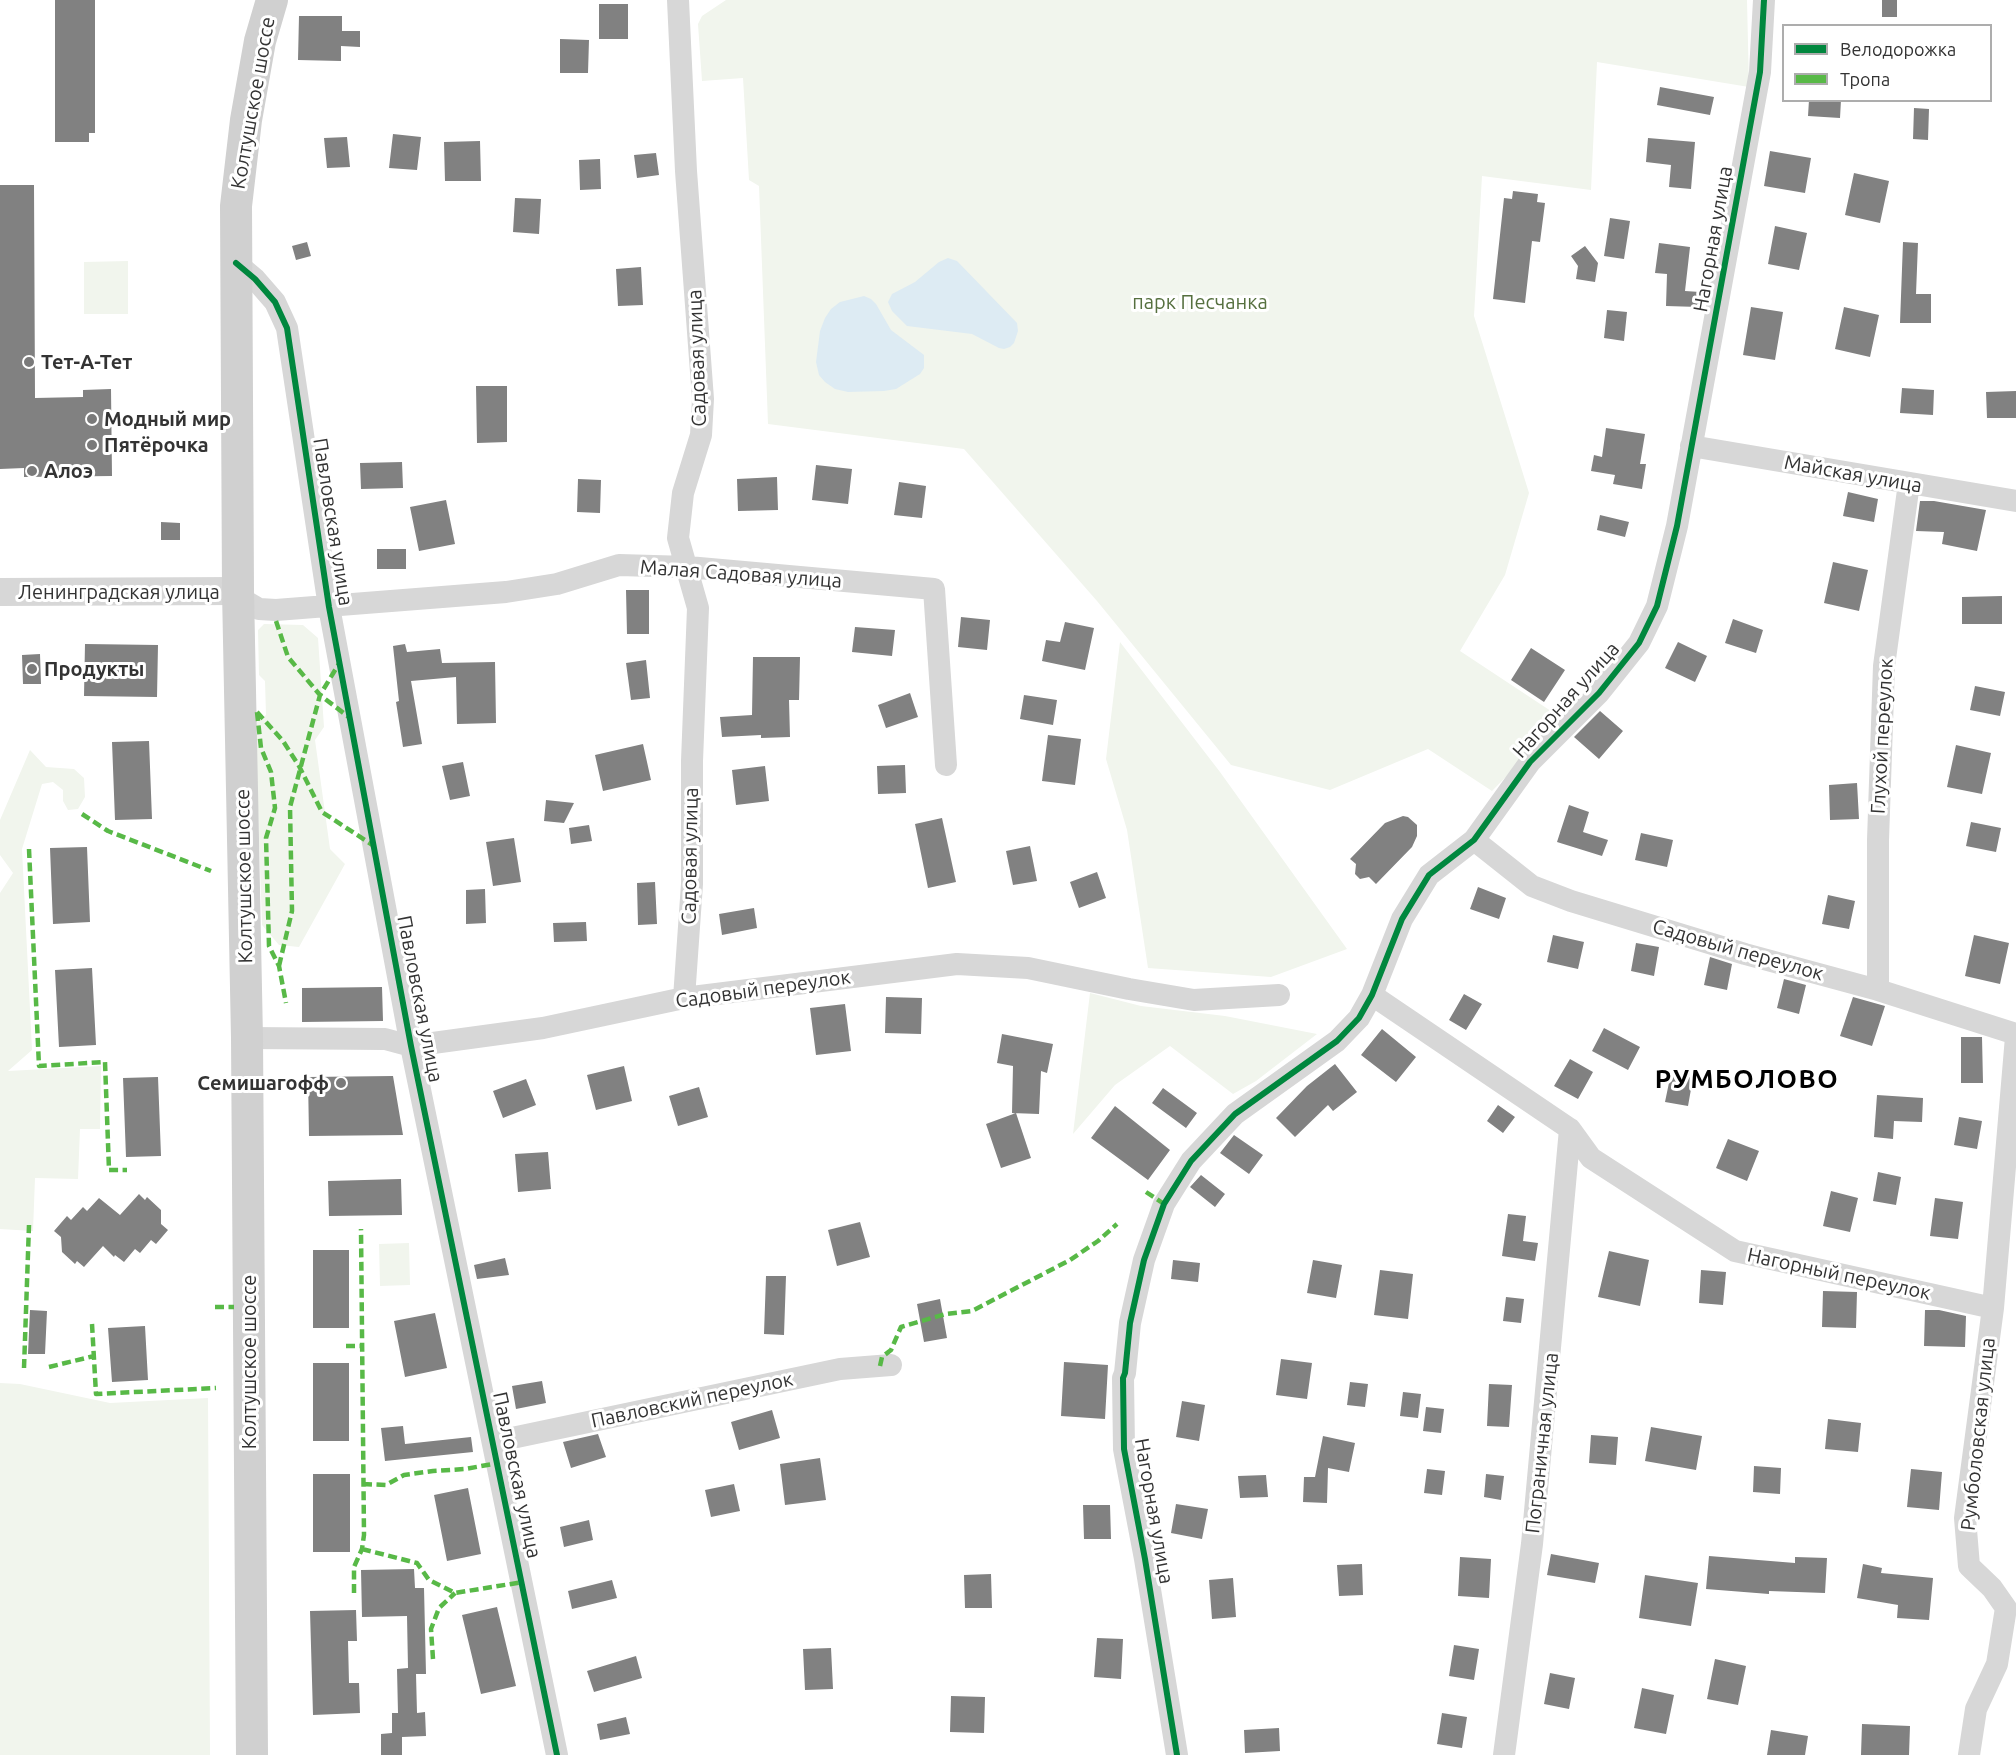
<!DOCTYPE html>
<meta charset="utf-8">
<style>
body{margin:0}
#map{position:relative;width:2016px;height:1755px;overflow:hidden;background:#fff;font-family:Ubuntu,sans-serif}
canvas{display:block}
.legend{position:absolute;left:1782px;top:24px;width:210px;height:78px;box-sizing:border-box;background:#fff;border:2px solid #adadad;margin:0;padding:8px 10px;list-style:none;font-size:18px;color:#333}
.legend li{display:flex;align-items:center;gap:12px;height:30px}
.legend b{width:30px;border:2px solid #adadad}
</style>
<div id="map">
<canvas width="2016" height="1755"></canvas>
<ul class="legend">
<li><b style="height:8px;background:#00873e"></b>Велодорожка</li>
<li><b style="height:8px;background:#58b947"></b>Тропа</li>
</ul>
</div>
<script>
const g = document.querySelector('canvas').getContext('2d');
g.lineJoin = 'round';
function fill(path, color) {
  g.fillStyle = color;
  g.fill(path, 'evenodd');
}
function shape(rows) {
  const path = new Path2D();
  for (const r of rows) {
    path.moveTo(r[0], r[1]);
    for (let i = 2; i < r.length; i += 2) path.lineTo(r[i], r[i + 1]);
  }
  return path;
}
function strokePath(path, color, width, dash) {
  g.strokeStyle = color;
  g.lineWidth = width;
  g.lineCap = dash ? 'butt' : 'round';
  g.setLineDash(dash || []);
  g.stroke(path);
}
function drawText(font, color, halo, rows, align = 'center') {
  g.font = font + ' Ubuntu,sans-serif';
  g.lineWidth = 6;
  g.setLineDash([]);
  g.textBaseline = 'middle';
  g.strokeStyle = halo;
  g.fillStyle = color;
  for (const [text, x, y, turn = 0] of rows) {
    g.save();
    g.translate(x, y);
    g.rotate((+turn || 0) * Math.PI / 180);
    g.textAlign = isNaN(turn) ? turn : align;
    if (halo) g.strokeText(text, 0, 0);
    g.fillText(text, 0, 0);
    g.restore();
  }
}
fill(shape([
 [726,0,1747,0,1749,87,1597,62,1591,190,1482,176,1474,316,1529,493,1505,575,1460,651,1563,719,1492,791,1428,749,1330,790,1231,765,1097,601,964,449,768,424,759,186,749,180,743,78,702,81,698,24,702,16],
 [128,261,128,314,84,314,84,262],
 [264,624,303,625,318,638,324,727,315,740,330,849,345,864,299,947,279,945,262,925,255,724,266,715,265,681,259,675,258,630],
 [1120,642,1220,772,1347,949,1271,977,1148,968,1127,830,1106,759],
 [30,750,46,767,74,769,84,778,85,797,78,809,68,810,63,801,63,790,53,782,42,784,22,849,32,1050,8,1071,101,1066,100,1129,80,1129,78,1179,35,1178,33,1231,0,1229,0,893,13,873,0,855,0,820],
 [1090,993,1141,1006,1225,1016,1317,1034,1256,1081,1233,1094,1170,1046,1115,1085,1073,1134],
 [409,1243,410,1285,380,1286,379,1244],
 [0,1383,20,1384,110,1403,208,1398,210,1755,0,1755]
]), '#f1f5ed');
fill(shape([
 [948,258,957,261,1017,323,1018,331,1014,343,1010,347,1004,349,999,348,972,334,907,326,892,311,888,302,892,294,915,282,939,262],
 [864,296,871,299,876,304,891,330,924,355,924,368,920,374,896,389,884,391,848,392,835,389,825,382,819,375,816,362,820,331,825,318,831,309,840,302]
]), '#ddebf3');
fill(shape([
 [55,0,95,0,95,133,89,133,89,142,55,142],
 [1882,0,1897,0,1897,17,1882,17],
 [599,4,628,4,628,39,599,39],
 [299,16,342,16,342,31,360,31,360,47,341,46,341,61,298,60],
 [560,39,589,40,588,73,560,73],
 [1660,87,1714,97,1710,115,1657,105],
 [1809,100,1841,100,1840,118,1808,116],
 [1914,108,1929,109,1928,140,1913,139],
 [393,134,421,137,417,170,389,168],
 [347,137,350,167,327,168,324,138],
 [1648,138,1695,142,1691,189,1669,187,1671,165,1646,162],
 [480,141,481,181,445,181,444,142],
 [1770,151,1811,158,1805,193,1764,186],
 [656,153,659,175,637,178,634,155],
 [600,159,601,189,580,190,579,160],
 [1854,173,1889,181,1880,223,1845,215],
 [0,185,34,185,35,398,83,397,83,390,111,389,112,476,24,477,24,468,0,469],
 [1513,191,1538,194,1537,202,1545,203,1540,242,1532,241,1525,303,1493,299,1504,198,1512,199],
 [515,198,541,199,539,234,513,232],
 [1610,218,1630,221,1624,259,1604,256],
 [1775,226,1807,233,1799,270,1768,264],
 [307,242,311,256,296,260,292,246],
 [1903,242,1918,243,1916,294,1931,294,1931,323,1900,323],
 [1659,243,1690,247,1685,291,1700,292,1699,307,1666,306,1667,274,1655,273],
 [1585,246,1598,263,1595,282,1576,279,1578,266,1571,256],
 [641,267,643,305,618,306,616,269],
 [1751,307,1783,312,1775,360,1743,355],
 [1844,307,1879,315,1870,357,1835,349],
 [1607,310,1627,312,1624,341,1604,338],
 [476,386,507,386,507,442,477,443],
 [1902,388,1934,390,1933,415,1900,413],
 [2016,391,2016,418,1987,418,1986,392],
 [1606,428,1645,434,1640,464,1646,464,1642,489,1613,484,1615,475,1591,471,1594,455,1602,457],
 [402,462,403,488,361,489,360,463],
 [816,465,852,469,848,504,812,500],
 [777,477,778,510,738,511,737,479],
 [578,479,601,480,600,513,577,512],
 [899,482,926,486,922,518,894,515],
 [1848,492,1878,499,1874,522,1843,516],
 [446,500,455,544,419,551,410,507],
 [1920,501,1934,501,1986,510,1977,551,1942,544,1944,532,1916,531],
 [1600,515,1629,522,1625,537,1597,530],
 [161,522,180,523,180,540,161,540],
 [377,549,406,549,406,569,377,569],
 [1833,562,1868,570,1859,611,1824,603],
 [626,590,649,590,649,634,627,634],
 [2002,596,2002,624,1962,624,1962,597],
 [961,617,990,620,987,650,958,647],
 [1733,619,1763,630,1756,653,1725,643],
 [1065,622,1094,628,1085,670,1042,661,1046,640,1060,642],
 [855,627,895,630,892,656,852,652],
 [1678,642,1707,656,1695,682,1665,668],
 [85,644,158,645,157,697,84,696],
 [405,644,407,652,440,649,442,663,495,662,496,723,457,724,456,677,411,681,422,744,403,747,396,702,399,701,393,646],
 [1531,648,1565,670,1544,702,1511,680],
 [40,654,41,684,23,684,22,655],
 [753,657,800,657,799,700,789,700,790,737,761,738,761,735,722,737,720,717,752,715],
 [646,660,650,698,631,700,626,663],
 [1975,686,2005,692,2000,716,1970,710],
 [910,693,918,717,886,728,878,705],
 [1024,695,1057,700,1053,725,1020,719],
 [1600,711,1623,731,1599,759,1574,737],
 [1048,735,1081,739,1075,785,1042,781],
 [149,741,152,819,115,820,112,742],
 [643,744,651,780,603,791,595,755],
 [1956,745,1991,753,1982,794,1947,787],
 [463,762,470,796,450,800,442,766],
 [905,765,906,793,878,794,877,766],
 [765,766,769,801,736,805,732,770],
 [1857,783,1859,819,1830,820,1829,785],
 [546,800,574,803,564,823,544,821],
 [1569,805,1589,812,1583,832,1608,840,1602,856,1557,842],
 [1403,816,1408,817,1417,825,1417,836,1412,847,1376,884,1369,877,1360,879,1355,874,1356,864,1350,859,1385,823],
 [942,818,956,882,928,888,915,824],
 [1971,822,2001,828,1996,852,1966,846],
 [589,825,592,841,571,844,569,828],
 [1641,833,1673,840,1667,867,1635,860],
 [514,838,521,882,493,886,486,842],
 [1030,846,1037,881,1013,885,1006,851],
 [87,847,90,922,53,924,50,848],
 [1097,872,1106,898,1079,908,1070,882],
 [655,882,657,924,638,925,637,883],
 [1478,887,1506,898,1499,919,1470,909],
 [485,889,486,923,466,924,466,890],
 [1828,895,1855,901,1849,929,1822,924],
 [754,908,757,928,722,935,719,914],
 [586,922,587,941,554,942,553,923],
 [1553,935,1584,942,1578,969,1547,962],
 [1974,935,2009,943,2000,984,1965,976],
 [1636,943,1659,947,1654,976,1631,971],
 [1710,957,1732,964,1727,990,1704,985],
 [92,968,96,1045,59,1047,55,970],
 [1784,979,1806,985,1799,1014,1777,1008],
 [382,987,383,1021,302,1022,302,988],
 [1464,994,1482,1004,1466,1030,1449,1020],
 [886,997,922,998,921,1034,885,1033],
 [1853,997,1885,1006,1872,1046,1840,1036],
 [845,1004,851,1051,816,1055,810,1008],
 [1604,1028,1640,1047,1628,1070,1592,1051],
 [1382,1029,1416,1057,1396,1082,1361,1055],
 [1002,1034,1053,1044,1047,1073,1041,1071,1039,1114,1012,1113,1013,1066,997,1063],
 [1961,1037,1982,1037,1983,1083,1961,1083],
 [1570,1059,1593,1072,1578,1099,1554,1086],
 [1335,1064,1357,1092,1333,1111,1328,1105,1295,1137,1276,1118,1307,1086],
 [624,1066,632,1101,596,1110,587,1075],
 [1671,1073,1693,1078,1688,1106,1665,1102],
 [393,1076,403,1135,309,1136,308,1077],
 [158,1077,161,1156,126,1157,123,1078],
 [526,1079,536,1105,503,1118,493,1091],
 [699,1087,708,1117,678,1126,669,1096],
 [1163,1088,1197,1113,1186,1128,1152,1103],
 [1877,1095,1923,1098,1922,1122,1894,1121,1893,1139,1874,1137],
 [1498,1105,1515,1117,1503,1133,1487,1121],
 [1115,1106,1170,1150,1148,1180,1091,1138],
 [1016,1113,1031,1158,1001,1168,986,1124],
 [1959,1117,1982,1121,1977,1149,1954,1145],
 [1234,1135,1263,1155,1249,1174,1220,1153],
 [1728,1139,1759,1151,1747,1181,1716,1168],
 [548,1152,551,1189,518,1192,515,1154],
 [1878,1172,1901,1177,1896,1205,1873,1201],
 [1201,1175,1225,1194,1215,1207,1190,1187],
 [401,1179,402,1215,329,1216,328,1181],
 [1831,1191,1858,1198,1850,1232,1823,1226],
 [139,1194,145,1200,147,1197,161,1210,161,1224,168,1230,156,1244,151,1240,140,1253,135,1249,124,1262,115,1255,114,1257,103,1246,84,1267,77,1261,75,1264,62,1252,61,1237,54,1231,67,1216,71,1220,83,1207,87,1211,99,1198,120,1215],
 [1935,1198,1963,1202,1958,1239,1930,1236],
 [1508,1214,1526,1216,1523,1241,1538,1243,1535,1261,1502,1256],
 [860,1222,870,1257,837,1266,828,1230],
 [313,1250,349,1250,349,1328,313,1328],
 [1609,1251,1649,1260,1640,1306,1598,1297],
 [505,1258,509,1275,477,1279,474,1265],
 [1173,1260,1200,1263,1198,1282,1171,1279],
 [1313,1260,1342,1265,1336,1298,1307,1293],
 [1380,1270,1413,1274,1408,1319,1374,1315],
 [1701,1270,1726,1272,1723,1305,1699,1303],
 [766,1276,786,1276,784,1335,764,1334],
 [1823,1291,1857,1292,1856,1328,1822,1327],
 [1506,1297,1524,1299,1521,1323,1503,1321],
 [940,1299,947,1338,924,1342,917,1304],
 [30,1310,47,1311,45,1354,28,1354],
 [1925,1310,1939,1310,1966,1316,1965,1347,1924,1346],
 [435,1313,447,1368,405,1377,394,1321],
 [145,1326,148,1380,112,1382,108,1328],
 [1281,1359,1312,1363,1307,1399,1276,1395],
 [1064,1362,1108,1365,1105,1419,1061,1416],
 [313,1363,349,1363,349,1441,313,1441],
 [542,1381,546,1403,516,1409,512,1386],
 [1350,1382,1368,1384,1365,1407,1347,1405],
 [1489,1384,1512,1385,1509,1427,1487,1426],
 [1403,1392,1421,1394,1418,1418,1400,1416],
 [1182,1401,1205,1405,1199,1441,1176,1437],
 [1426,1407,1444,1409,1441,1433,1423,1431],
 [772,1410,780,1438,739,1450,731,1422],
 [1828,1419,1861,1423,1858,1452,1825,1449],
 [403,1426,405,1444,471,1437,473,1452,385,1461,381,1428],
 [1651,1427,1702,1436,1696,1470,1645,1461],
 [598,1434,606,1457,571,1468,563,1442],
 [1591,1435,1618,1437,1616,1465,1589,1463],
 [1323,1436,1355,1443,1349,1472,1328,1468,1327,1503,1303,1502,1304,1477,1315,1477],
 [820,1458,826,1500,785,1505,780,1464],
 [1754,1466,1781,1468,1780,1494,1753,1492],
 [1427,1469,1445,1471,1442,1495,1424,1493],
 [1911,1469,1942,1472,1939,1510,1907,1507],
 [313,1474,350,1474,350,1552,313,1552],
 [1486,1474,1504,1476,1501,1500,1484,1497],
 [1266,1475,1268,1497,1240,1498,1238,1476],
 [734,1484,740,1511,711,1517,705,1490],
 [468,1488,481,1554,447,1561,434,1495],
 [1176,1504,1208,1509,1202,1539,1171,1533],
 [1083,1505,1110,1505,1111,1539,1084,1539],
 [589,1520,593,1540,564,1547,560,1527],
 [1551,1554,1599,1563,1595,1583,1547,1575],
 [1709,1556,1795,1563,1795,1557,1827,1558,1825,1593,1769,1591,1769,1594,1706,1589],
 [1460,1557,1491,1559,1489,1598,1458,1596],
 [1362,1564,1363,1595,1339,1596,1337,1565],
 [1863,1564,1882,1568,1881,1573,1933,1578,1929,1620,1897,1618,1898,1605,1857,1598],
 [414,1569,415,1588,424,1588,426,1674,416,1674,417,1713,425,1712,426,1736,402,1737,402,1755,381,1755,381,1734,392,1733,392,1713,398,1713,397,1669,408,1668,407,1616,362,1617,361,1570],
 [991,1574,992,1608,965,1608,964,1575],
 [1645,1575,1698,1583,1691,1626,1639,1618],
 [1233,1578,1236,1617,1212,1619,1209,1580],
 [612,1580,617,1598,572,1609,568,1591],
 [497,1607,516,1686,481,1694,462,1615],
 [356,1610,357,1641,348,1641,349,1683,359,1683,360,1713,313,1715,310,1611],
 [1097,1638,1123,1639,1121,1679,1094,1677],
 [1454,1645,1479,1649,1474,1680,1449,1676],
 [831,1648,833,1689,805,1690,803,1649],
 [636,1656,642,1678,594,1692,587,1671],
 [1715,1659,1746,1666,1738,1705,1707,1699],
 [1550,1673,1575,1678,1569,1709,1544,1704],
 [1642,1688,1674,1695,1666,1734,1634,1728],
 [951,1696,985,1697,984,1733,950,1732],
 [1442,1713,1467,1717,1462,1748,1437,1744],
 [626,1717,630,1734,600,1740,597,1724],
 [1862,1724,1910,1726,1909,1755,1861,1755],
 [1279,1728,1280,1751,1245,1753,1244,1730],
 [1771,1730,1808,1736,1805,1755,1767,1755]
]), '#818181');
strokePath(shape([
 [678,0,686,171,703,399,701,435,683,493,678,538,698,608,692,761,692,884,684,998],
 [236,263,255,279,275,302,287,328,329,607,411,1046,557,1755],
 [1691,446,2016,501],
 [238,591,247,602,259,609,276,610,506,592,557,584,619,565,688,567,934,589,946,765],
 [1474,840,1532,886,1571,901,1745,954,1878,990,2016,1034],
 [1878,990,1878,840,1884,666,1909,483],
 [1372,995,1570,1129,1591,1158,1735,1251,1993,1308],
 [247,1038,385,1039,411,1046,543,1028,684,998,957,964,1028,968,1129,989,1194,1000,1279,995],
 [493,1442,840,1369,891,1365],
 [1177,1755,1145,1559,1124,1449,1123,1378,1125,1373,1130,1323,1144,1260,1164,1204,1191,1161,1235,1114,1337,1041,1359,1018,1372,995,1402,919,1429,875,1474,840,1530,762,1599,693,1639,643,1657,606,1677,526,1760,72,1764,0],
 [1504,1755,1532,1544,1570,1129],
 [1969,1755,1976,1709,1997,1664,2006,1608,1992,1588,1969,1566,1965,1518,1993,1308,2016,1037]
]), '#d7d7d7', 22);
strokePath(shape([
 [0,592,238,591]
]), '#d7d7d7', 28);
strokePath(shape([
 [252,1755,247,1038,238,591,236,206,246,120,260,41,272,0]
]), '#d0d0d0', 32);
strokePath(shape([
 [276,621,288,657,320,695,350,718],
 [257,712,261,748,271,772,275,808,266,838,269,946,279,966,286,1003],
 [257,712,283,741,299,766,322,812,374,846],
 [82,814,108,831,211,871],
 [29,849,39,1066,105,1062,109,1170,127,1170],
 [279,966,292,911,290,807,320,695,340,662],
 [1146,1192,1164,1204],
 [215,1307,234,1307],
 [92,1324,96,1394,216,1388],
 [346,1346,362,1346],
 [880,1366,882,1357,891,1350,901,1327,946,1314,972,1311,1070,1260,1098,1241,1117,1224],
 [49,1367,94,1356],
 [24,1368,29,1225],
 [363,1484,386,1485,404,1475,433,1471,465,1469,498,1463],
 [362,1549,417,1563,429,1580,455,1593,523,1582],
 [354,1593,354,1567,362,1549,364,1535,361,1229],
 [433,1659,431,1629,439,1608,455,1593]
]), '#58b947', 4.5, [9, 4.5]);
strokePath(shape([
 [236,263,255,279,275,302,287,328,329,607,411,1046,557,1755],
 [1177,1755,1145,1559,1124,1449,1123,1378,1125,1373,1130,1323,1144,1260,1164,1204,1191,1161,1235,1114,1337,1041,1359,1018,1372,995,1402,919,1429,875,1474,840,1530,762,1599,693,1639,643,1657,606,1677,526,1760,72,1764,0]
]), '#00873e', 6);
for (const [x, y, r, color] of [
 [29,362,6,"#7a7a7a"],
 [92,419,6,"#7a7a7a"],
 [92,445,6,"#7a7a7a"],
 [32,471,6,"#7a7a7a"],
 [32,669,6,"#7a7a7a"],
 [341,1083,6,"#7a7a7a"]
]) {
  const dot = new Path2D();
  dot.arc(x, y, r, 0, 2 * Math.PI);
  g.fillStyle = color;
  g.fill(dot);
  strokePath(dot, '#fff', 2);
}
drawText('20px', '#333', '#fff', [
 ["Колтушское шоссе",253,103,-80],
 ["Нагорная улица",1713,239,-80],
 ["Садовая улица",697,358,-92],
 ["Майская улица",1853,474,10],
 ["Павловская улица",333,522,81],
 ["Малая Садовая улица",741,574,4],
 ["Ленинградская улица",119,592],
 ["Нагорная улица",1566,700,-48],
 ["Глухой переулок",1882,736,-87],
 ["Садовая улица",690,856,-89],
 ["Колтушское шоссе",244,876,-91],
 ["Садовый переулок",1738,950,16],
 ["Садовый переулок",763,989,-8],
 ["Павловская улица",420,999,79],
 ["Нагорный переулок",1839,1274,12],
 ["Колтушское шоссе",249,1362,-90],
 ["Павловский переулок",692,1400,-12],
 ["Румболовская улица",1978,1434,-84],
 ["Пограничная улица",1542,1443,-84],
 ["Павловская улица",517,1475,78],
 ["Нагорная улица",1154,1511,80]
]);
drawText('20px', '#56703f', '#fff', [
 ["парк Песчанка",1200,302]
]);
drawText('bold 20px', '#333', '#fff', [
 ["Тет-А-Тет",41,362],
 ["Модный мир",104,419],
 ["Пятёрочка",104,445],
 ["Алоэ",44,471],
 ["Продукты",44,669],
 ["Семишагофф",329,1083,"right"]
], 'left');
g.letterSpacing = '1.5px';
drawText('bold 26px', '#000', '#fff', [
 ["РУМБОЛОВО",1747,1079]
]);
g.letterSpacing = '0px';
</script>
